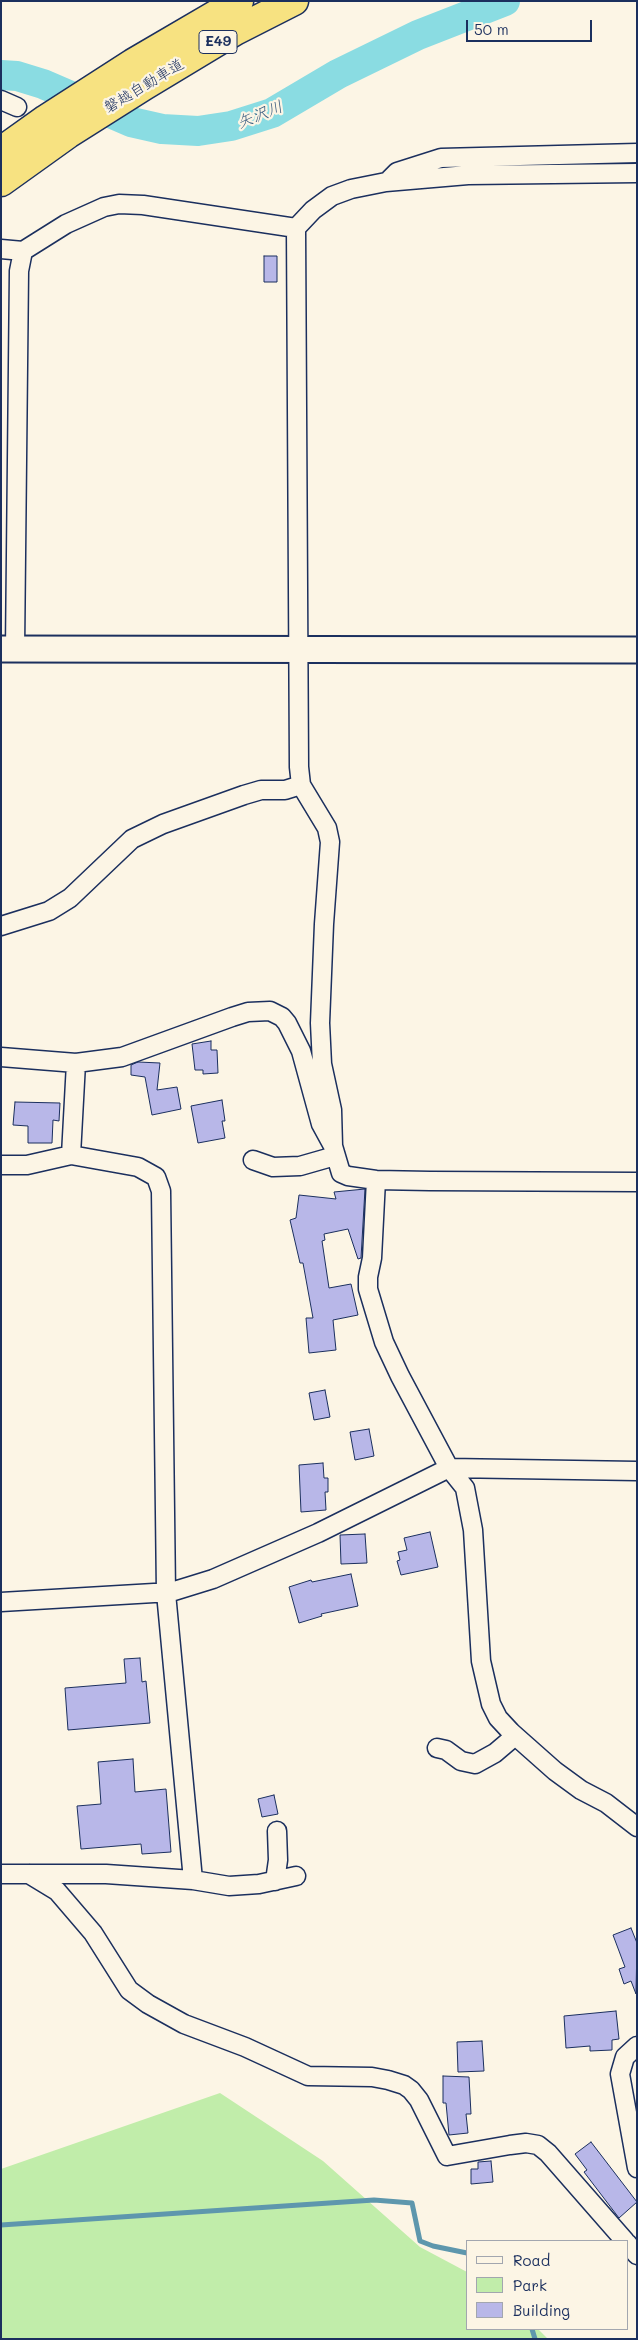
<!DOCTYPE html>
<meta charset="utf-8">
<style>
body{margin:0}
#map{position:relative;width:638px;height:2340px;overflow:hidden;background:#fcf5e5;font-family:Mali,sans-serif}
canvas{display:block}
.frame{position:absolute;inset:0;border:2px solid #1b2f5e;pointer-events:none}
.legend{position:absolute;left:466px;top:2240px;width:162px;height:90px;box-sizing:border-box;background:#fcf5e5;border:1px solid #a2a6af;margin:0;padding:6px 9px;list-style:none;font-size:15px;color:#1b2f5e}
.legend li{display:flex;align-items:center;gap:10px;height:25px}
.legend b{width:25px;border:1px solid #a2a6af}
.scale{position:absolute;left:466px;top:20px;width:126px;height:22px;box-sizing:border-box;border:2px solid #1b2f5e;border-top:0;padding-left:6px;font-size:15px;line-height:18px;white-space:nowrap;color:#1b2f5e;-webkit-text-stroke:4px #fcf5e5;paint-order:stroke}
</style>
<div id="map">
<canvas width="638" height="2340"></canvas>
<div class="frame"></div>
<ul class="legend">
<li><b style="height:6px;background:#fcf5e5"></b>Road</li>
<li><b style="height:14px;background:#c1edaa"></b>Park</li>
<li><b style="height:14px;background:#b8b7e8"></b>Building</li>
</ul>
<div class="scale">50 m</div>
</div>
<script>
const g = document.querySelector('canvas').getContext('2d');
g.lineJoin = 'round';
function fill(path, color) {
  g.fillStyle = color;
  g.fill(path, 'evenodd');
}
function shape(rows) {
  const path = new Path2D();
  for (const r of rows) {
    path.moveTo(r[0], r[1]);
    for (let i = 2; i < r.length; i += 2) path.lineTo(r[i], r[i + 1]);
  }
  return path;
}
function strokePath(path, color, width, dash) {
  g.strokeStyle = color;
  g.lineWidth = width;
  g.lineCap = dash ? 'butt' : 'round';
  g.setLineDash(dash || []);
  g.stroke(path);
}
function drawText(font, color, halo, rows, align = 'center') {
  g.font = font + ' Mali,"Klee One",sans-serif';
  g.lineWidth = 4.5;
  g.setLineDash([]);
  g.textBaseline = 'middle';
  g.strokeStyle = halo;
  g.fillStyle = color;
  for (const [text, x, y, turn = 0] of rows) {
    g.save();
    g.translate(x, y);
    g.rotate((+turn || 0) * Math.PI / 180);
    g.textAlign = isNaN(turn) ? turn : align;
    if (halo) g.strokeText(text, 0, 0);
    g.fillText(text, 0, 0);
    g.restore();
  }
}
fill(shape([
 [220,2093,323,2161,420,2247,467,2272,467,2329,538,2329,548,2339,1,2339,1,2169]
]), '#c1edaa');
strokePath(shape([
 [1,2225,374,2200,412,2203,420,2241,433,2246,467,2253],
 [532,2329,535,2339]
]), '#5e97ad', 5);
strokePath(shape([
 [1,75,17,76,43,84,131,122,162,129,198,131,231,126,272,113,338,74,418,35,505,1]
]), '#8adce2', 30);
const building = shape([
 [264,256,277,256,277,282,264,282,264,256],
 [211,1041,211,1050,217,1050,218,1073,203,1074,203,1070,195,1070,192,1044,211,1041],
 [138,1062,160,1063,157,1090,177,1087,181,1109,152,1115,145,1077,131,1075,131,1065,138,1062],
 [222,1100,225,1121,222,1121,225,1138,198,1143,191,1106,222,1100],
 [15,1102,60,1103,59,1121,53,1120,52,1143,28,1143,28,1126,13,1125,15,1102],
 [365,1189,361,1258,358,1259,348,1229,324,1234,325,1240,322,1241,329,1288,351,1284,358,1315,333,1320,336,1350,309,1353,306,1318,313,1318,303,1263,300,1263,290,1220,296,1218,299,1195,336,1199,334,1192,365,1189],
 [325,1390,330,1417,314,1420,309,1393,325,1390],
 [369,1429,374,1456,355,1460,350,1432,369,1429],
 [323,1463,324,1478,328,1478,328,1492,325,1492,326,1510,301,1512,299,1465,323,1463],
 [430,1532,438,1567,401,1575,397,1561,400,1560,398,1552,407,1550,404,1538,430,1532],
 [365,1534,367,1563,341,1564,340,1535,365,1534],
 [351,1574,358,1606,321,1614,322,1616,299,1623,289,1587,311,1580,312,1582,351,1574],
 [140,1658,142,1682,146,1681,150,1723,68,1730,65,1688,126,1683,124,1659,140,1658],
 [133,1759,135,1792,166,1789,171,1852,142,1854,141,1844,81,1849,77,1806,101,1804,98,1762,133,1759],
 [274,1795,278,1814,262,1817,258,1799,274,1795],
 [631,1928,637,1943,636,1994,631,1981,624,1984,619,1969,625,1967,613,1935,631,1928],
 [616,2011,619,2039,612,2040,612,2050,590,2051,590,2046,566,2048,564,2016,616,2011],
 [482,2041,484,2071,458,2072,457,2042,482,2041],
 [443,2076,469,2077,471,2114,466,2114,468,2133,449,2135,446,2103,443,2103,443,2076],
 [591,2142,637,2202,619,2218,584,2172,587,2170,575,2154,591,2142],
 [491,2161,493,2182,471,2184,471,2169,478,2169,478,2162,491,2161]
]);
fill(building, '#b8b7e8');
strokePath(building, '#1b2f5e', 1);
const street = shape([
 [1,100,17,107],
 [390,179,397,172,441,158,637,153],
 [296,228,299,767,301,785,327,828,330,842,324,924,320,1023,322,1064,332,1110,333,1146],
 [1,249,23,251],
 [15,649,19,271,23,251,66,224,104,207,119,204,143,205,296,228,313,210,332,196,351,189,386,182,468,175,637,173],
 [1,926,49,911,70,898,132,839,163,824,244,795,261,790,285,790,301,785],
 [1,1057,76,1063,122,1057,232,1017,248,1012,270,1011,282,1017,287,1023,301,1051,321,1124,333,1146,341,1173,348,1176,376,1180,430,1181,637,1182],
 [71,1155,138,1167,156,1177,161,1191,166,1593,193,1880],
 [253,1160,273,1167,300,1166,335,1156],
 [1,1165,27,1165,71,1155,76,1063],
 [376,1180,372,1258,368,1277,368,1289,384,1342,400,1376,449,1468,465,1488,473,1530,481,1661,491,1704,498,1718,511,1732,555,1771,581,1790,606,1803,637,1827],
 [1,1602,171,1592,213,1579,318,1533,449,1468,637,1471],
 [437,1748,446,1750,461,1761,475,1764,495,1753,515,1736],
 [1,1874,29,1874,57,1891,93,1933,129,1990,148,2004,184,2024,245,2047,308,2076,372,2077,388,2080,404,2085,411,2090,419,2100,447,2156,510,2145,526,2143,538,2145,548,2153,625,2241],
 [30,1874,106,1874,193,1880,229,1886,259,1884,296,1876],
 [275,1881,278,1860,277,1831],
 [637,2046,625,2057,620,2074,637,2168],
 [627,2243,637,2255]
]);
const secondary = shape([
 [1,649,637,650]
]);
const highway = shape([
 [1,151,46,119,133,63,239,1],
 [1,182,68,134,144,86,235,31,294,1]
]);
strokePath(street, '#1b2f5e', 21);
strokePath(secondary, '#1b2f5e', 29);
strokePath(highway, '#1b2f5e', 31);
strokePath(street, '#fcf5e5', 18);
strokePath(secondary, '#fcf5e5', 25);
strokePath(highway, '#f7e281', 28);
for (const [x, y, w] of [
 [218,42,38]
]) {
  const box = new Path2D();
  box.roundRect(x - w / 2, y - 11.5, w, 23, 4);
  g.fillStyle = '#fcf5e5';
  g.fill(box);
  strokePath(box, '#1b2f5e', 1);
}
drawText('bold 14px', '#1b2f5e', null, [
 ["E49",218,42]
]);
drawText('15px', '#1b2f5e', '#fcf5e5', [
 ["磐越自動車道",144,86,-31]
]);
drawText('italic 16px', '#375a7f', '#fcf5e5', [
 ["矢沢川",260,115,-22]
]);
</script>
